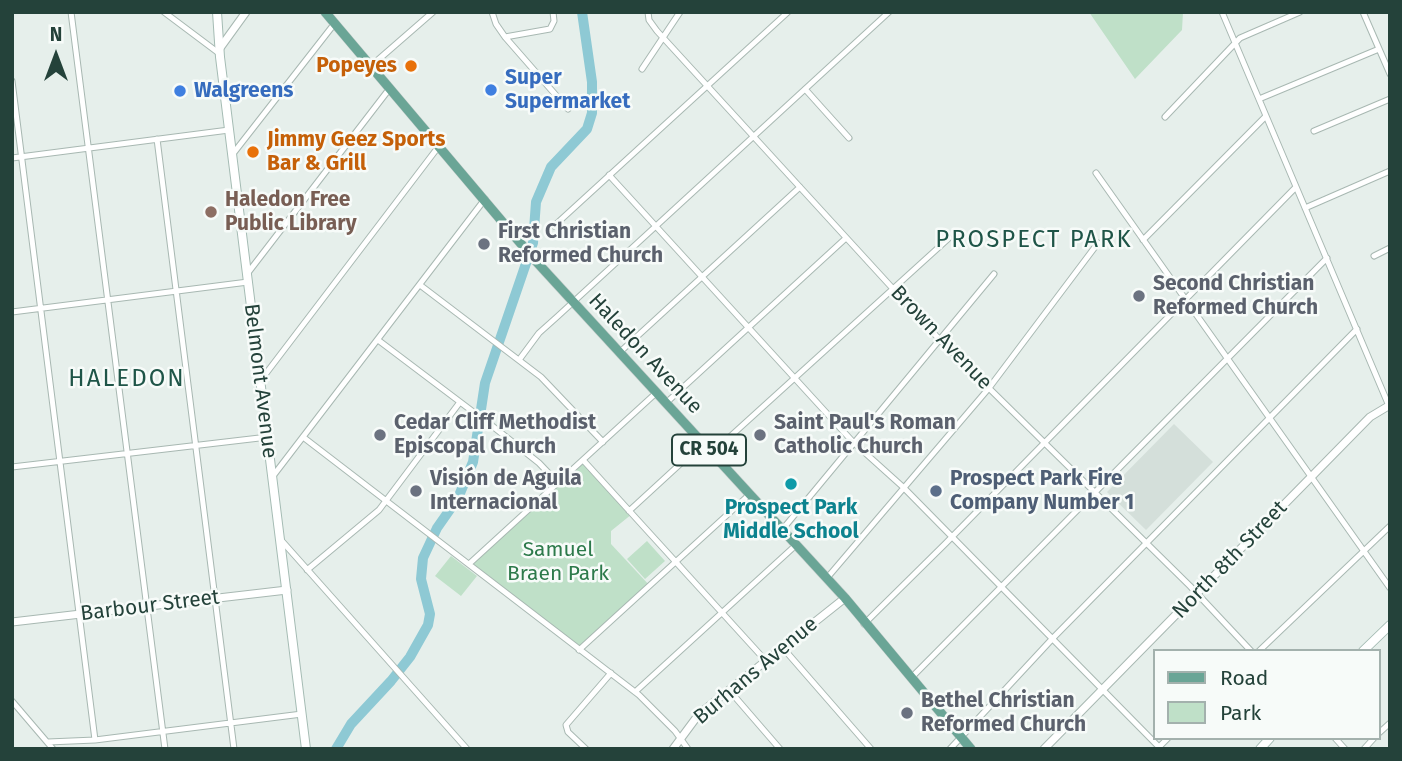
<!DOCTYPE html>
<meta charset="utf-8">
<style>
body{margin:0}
#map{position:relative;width:1402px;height:761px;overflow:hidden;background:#e6efeb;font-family:"Fira Sans",sans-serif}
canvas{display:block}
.frame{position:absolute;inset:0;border:14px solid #24423a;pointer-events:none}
.legend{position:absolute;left:1153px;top:649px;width:228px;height:91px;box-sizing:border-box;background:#f7fbf9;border:2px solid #a3b1ad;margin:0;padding:9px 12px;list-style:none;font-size:21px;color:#24423a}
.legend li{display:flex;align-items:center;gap:14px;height:35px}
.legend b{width:35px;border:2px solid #a3b1ad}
.north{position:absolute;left:21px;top:21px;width:70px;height:70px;-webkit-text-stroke:5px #f7fbf9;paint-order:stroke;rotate:0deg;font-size:19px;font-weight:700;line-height:28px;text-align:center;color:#24423a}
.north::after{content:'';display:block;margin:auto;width:24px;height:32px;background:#24423a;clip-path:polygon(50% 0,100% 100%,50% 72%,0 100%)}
</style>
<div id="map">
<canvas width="1402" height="761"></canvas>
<div class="frame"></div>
<ul class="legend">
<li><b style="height:9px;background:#6aa596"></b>Road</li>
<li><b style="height:19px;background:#bfe0c8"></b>Park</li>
</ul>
<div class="north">N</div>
</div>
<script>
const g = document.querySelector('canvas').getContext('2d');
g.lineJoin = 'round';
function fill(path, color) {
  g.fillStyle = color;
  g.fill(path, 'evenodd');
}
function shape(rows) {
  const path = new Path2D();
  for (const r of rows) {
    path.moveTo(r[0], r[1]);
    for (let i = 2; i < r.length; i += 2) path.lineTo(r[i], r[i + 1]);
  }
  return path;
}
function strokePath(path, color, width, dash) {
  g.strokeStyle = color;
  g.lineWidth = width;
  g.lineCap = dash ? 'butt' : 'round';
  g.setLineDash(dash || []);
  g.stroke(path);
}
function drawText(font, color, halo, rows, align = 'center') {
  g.font = font + ' "Fira Sans",sans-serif';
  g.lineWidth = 5;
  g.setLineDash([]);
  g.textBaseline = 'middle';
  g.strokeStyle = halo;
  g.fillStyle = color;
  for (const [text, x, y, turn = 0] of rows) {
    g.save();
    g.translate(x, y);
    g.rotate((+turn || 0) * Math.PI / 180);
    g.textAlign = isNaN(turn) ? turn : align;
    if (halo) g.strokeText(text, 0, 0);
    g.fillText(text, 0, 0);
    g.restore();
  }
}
fill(shape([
 [1174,424,1213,462,1146,530,1107,492]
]), '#d4dfda');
fill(shape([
 [1089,12,1183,12,1182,30,1135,79],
 [583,460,632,514,611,531,611,544,650,586,581,650,469,564],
 [647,541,665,561,645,579,627,559],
 [451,556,477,576,461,596,435,576]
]), '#bfe0c8');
strokePath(shape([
 [336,749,351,724,391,681,410,657,428,625,430,614,421,579,423,558,437,528,458,498,473,462,485,383,533,243,536,202,551,167,587,129,592,113,592,82,582,12]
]), '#8ec9d4', 10);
const minor = shape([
 [71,12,165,749],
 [164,12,220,54],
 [492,12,496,24,505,37,568,109],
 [648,12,649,20,657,31,939,339,1190,586,1251,651],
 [1222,12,1389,406],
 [1363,12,1390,74],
 [505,37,550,29,554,21,553,12],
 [371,66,433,12],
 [642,69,680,12],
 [12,81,95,740],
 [805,89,849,138],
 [1259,99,1379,49],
 [1165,117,1240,38,1300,12],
 [1314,131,1390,99],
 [157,139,234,749],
 [232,155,335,23],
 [12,158,229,130],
 [1096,173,1390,588],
 [609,175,853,442,903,487,1161,749],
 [1305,208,1390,171],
 [554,226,788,12],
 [1143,240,1266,116],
 [1374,256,1390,248],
 [247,274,390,88],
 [420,285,541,377,603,442],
 [12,312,248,282],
 [378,340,476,414],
 [620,352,800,187],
 [519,360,539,333,558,316,889,12],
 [261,380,439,146],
 [666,403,846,238],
 [486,421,539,463,558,483],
 [303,437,639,695,675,731,688,749],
 [712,453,949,238],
 [583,460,766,661],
 [12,467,268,437],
 [273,476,485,199],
 [629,511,703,443],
 [782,530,994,274],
 [281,540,467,749],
 [469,564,656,393],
 [307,570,379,510,460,402],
 [827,578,989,388,1098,243],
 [864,624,946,543,1296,187],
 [783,648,871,749],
 [579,650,750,494],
 [1259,651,1390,526],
 [911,678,1327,258],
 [729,690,780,749],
 [635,692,796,545],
 [12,701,53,749],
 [1379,733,1390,723],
 [1335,738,1345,749],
 [48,742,95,740,302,714],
 [586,749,568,732,566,725,611,673],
 [950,749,1053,638,1357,329],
 [1157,749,1168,738],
 [1364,749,1374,738]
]);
const tertiary = shape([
 [220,48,246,12],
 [12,622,287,590],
 [673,749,699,714,845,598],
 [1044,749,1370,417,1390,405]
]);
const secondary = shape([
 [217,12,220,57,306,749],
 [1363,651,1390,625],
 [1260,749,1270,738]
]);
const primary = shape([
 [325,12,533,258,845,598,971,749]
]);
strokePath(minor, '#a8b8b2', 7);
strokePath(tertiary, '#a8b8b2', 9);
strokePath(secondary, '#a4bbb3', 10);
strokePath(primary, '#c2cac8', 10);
strokePath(minor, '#fff', 5);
strokePath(tertiary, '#fff', 7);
strokePath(secondary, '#fff', 8);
strokePath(primary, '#6aa596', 9);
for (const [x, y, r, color] of [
 [411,66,7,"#e8710a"],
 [491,90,7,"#3f7fe0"],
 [180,91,7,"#3f7fe0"],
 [253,152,7,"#e8710a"],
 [211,212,7,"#8d6e63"],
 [484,244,7,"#6b7280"],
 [1139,296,7,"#6b7280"],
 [380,435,7,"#6b7280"],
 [760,435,7,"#6b7280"],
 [791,484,7,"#0f9aa8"],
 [416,491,7,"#6b7280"],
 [936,491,7,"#5c6f8a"],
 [907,713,7,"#6b7280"]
]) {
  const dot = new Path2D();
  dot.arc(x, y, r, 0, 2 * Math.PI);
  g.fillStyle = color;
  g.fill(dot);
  strokePath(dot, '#f7fbf9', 2.5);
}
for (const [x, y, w] of [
 [709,450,74]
]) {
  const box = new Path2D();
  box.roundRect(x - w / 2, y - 15.5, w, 31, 5);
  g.fillStyle = '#f7fbf9';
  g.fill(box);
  strokePath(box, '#24423a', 2);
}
drawText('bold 19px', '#24423a', null, [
 ["CR 504",709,450]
]);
drawText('bold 21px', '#c56008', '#f7fbf9', [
 ["Popeyes",397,66],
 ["Jimmy Geez Sports",267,140,"left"],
 ["Bar & Grill",267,164,"left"]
], 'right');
drawText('bold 21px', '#366cbe', '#f7fbf9', [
 ["Super",505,78],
 ["Supermarket",505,102],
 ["Walgreens",194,91]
], 'left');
drawText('bold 21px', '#785e54', '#f7fbf9', [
 ["Haledon Free",225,200],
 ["Public Library",225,224]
], 'left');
drawText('bold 21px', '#5b616d', '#f7fbf9', [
 ["First Christian",498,232],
 ["Reformed Church",498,256],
 ["Second Christian",1153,284],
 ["Reformed Church",1153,308],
 ["Cedar Cliff Methodist",394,423],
 ["Episcopal Church",394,447],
 ["Saint Paul's Roman",774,423],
 ["Catholic Church",774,447],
 ["Visión de Aguila",430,479],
 ["Internacional",430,503],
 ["Bethel Christian",921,701],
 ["Reformed Church",921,725]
], 'left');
drawText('21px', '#24423a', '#f7fbf9', [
 ["Brown Avenue",941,338,46],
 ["Haledon Avenue",645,354,47],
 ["Belmont Avenue",260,381,83],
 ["North 8th Street",1230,560,-46],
 ["Barbour Street",150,606,-7],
 ["Burhans Avenue",756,671,-40]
]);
drawText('bold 21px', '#4e5e75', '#f7fbf9', [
 ["Prospect Park Fire",950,479],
 ["Company Number 1",950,503]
], 'left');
drawText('bold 21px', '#0d838f', '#f7fbf9', [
 ["Prospect Park",791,508],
 ["Middle School",791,532]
]);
drawText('21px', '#2d7a4b', '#f7fbf9', [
 ["Samuel",558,550],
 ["Braen Park",558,574]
]);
g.letterSpacing = '2px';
drawText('24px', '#1f5548', '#f7fbf9', [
 ["PROSPECT PARK",1034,240],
 ["HALEDON",127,379]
]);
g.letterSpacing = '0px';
</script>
